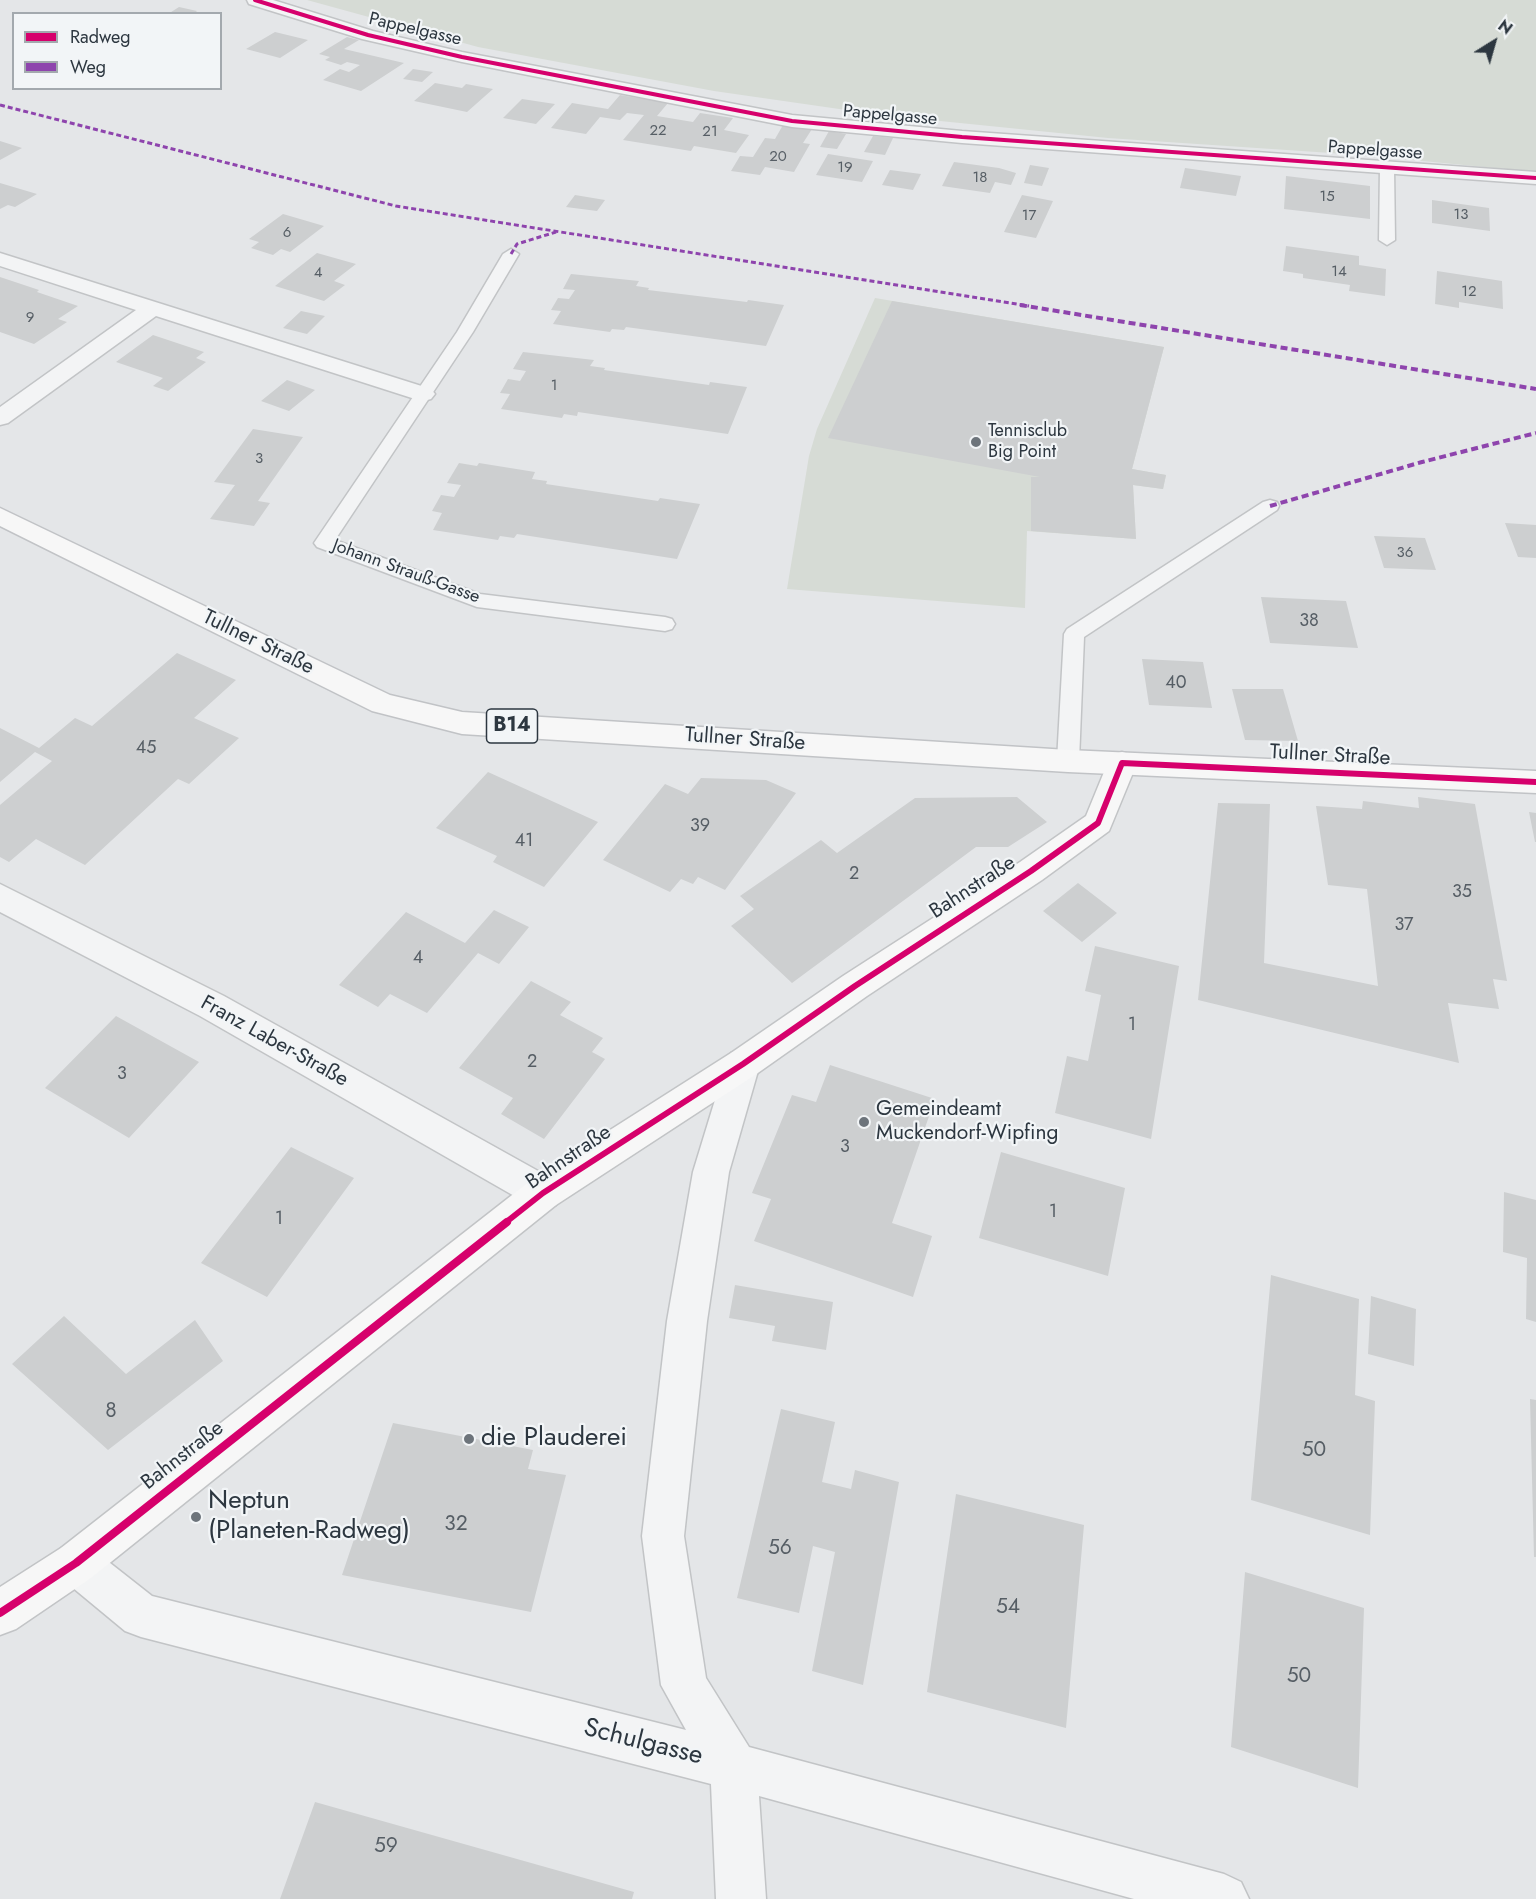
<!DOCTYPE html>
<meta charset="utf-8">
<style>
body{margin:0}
#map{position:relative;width:1536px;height:1899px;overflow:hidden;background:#e4e6e8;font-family:Jost,sans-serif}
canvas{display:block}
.legend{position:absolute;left:12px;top:12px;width:210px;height:78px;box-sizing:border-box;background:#f2f5f7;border:2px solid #a3a9ae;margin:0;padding:8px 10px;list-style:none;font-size:18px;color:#2d3740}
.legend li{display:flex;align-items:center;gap:12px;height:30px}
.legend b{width:30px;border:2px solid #a3a9ae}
.north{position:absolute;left:1464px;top:12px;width:60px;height:60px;-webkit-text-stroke:4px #f2f5f7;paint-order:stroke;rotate:37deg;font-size:16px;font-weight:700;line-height:24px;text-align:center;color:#2d3740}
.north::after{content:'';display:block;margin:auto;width:21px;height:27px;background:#2d3740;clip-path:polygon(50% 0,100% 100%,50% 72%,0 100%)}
</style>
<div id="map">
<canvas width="1536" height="1899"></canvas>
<ul class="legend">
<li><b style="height:8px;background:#d6006c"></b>Radweg</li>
<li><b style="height:8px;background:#8e44ad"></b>Weg</li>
</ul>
<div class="north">N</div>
</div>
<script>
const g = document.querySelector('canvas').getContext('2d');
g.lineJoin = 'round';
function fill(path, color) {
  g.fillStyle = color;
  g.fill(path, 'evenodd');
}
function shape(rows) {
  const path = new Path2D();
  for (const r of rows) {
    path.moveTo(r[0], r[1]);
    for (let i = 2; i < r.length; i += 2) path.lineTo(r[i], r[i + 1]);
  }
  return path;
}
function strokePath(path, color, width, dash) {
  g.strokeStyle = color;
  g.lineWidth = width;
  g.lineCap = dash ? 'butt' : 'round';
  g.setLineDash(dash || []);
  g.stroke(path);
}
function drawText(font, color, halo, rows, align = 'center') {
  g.font = font + ' Jost,sans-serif';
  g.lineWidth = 4.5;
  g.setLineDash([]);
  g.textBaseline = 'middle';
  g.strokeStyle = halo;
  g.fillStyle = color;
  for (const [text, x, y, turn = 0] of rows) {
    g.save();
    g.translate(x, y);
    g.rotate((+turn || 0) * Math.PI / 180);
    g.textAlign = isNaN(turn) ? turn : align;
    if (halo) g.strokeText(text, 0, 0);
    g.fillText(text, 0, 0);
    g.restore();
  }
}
fill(shape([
 [307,0,1536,0,1536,172,1361,155,1108,138,881,115,714,91,478,47],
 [875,298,1164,347,1132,469,1166,475,1163,489,1133,485,1136,539,1027,531,1025,608,787,589,809,456,817,429]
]), '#d6dbd5');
fill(shape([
 [179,7,197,11,194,14,168,14],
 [275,32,308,40,280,58,246,49],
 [347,37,359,40,344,49,404,63,361,91,323,80,340,69,349,72,360,65,347,62,341,65,325,60,330,57,319,54],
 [413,69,433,72,422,82,403,79],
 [435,83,462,88,466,84,493,89,467,112,414,101],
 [620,95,668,103,657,116,693,122,700,113,733,118,724,130,749,135,736,153,694,146,691,151,623,140,644,115,627,113,620,120,600,117,586,134,551,128,572,103,608,109],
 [522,99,555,104,536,124,503,118],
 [783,125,812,129,803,143,810,144,794,172,765,167,760,175,731,171,740,156,753,157,765,138,775,139],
 [829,131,846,134,837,149,820,147],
 [873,136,893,138,885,155,864,152],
 [0,141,22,148,0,160],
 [828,154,873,161,862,182,816,175],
 [954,162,999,168,1016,173,1011,185,995,182,990,193,942,186],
 [1030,165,1049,168,1042,186,1024,183],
 [1185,168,1241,176,1236,196,1180,188],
 [890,170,921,174,913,190,882,185],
 [1286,176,1370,186,1370,219,1284,209],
 [0,183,37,194,15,207,8,205,0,209],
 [575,195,605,200,597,211,566,207],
 [1022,195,1053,201,1036,238,1004,232],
 [1432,200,1489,208,1490,231,1432,223],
 [283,214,324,226,290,252,281,249,273,255,251,248,259,242,249,239],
 [1286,246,1359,256,1359,265,1386,269,1385,296,1349,291,1350,285,1303,278,1303,274,1283,271],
 [317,253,356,264,334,281,345,285,324,301,275,286],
 [1437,271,1502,281,1503,309,1459,302,1459,308,1435,304],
 [571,274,639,281,636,286,649,288,648,290,747,302,748,300,784,305,766,346,626,327,624,330,612,329,610,332,553,324,561,311,551,310,558,298,569,299,575,290,563,289],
 [0,277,39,290,37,292,78,306,58,319,67,322,34,344,0,332],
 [892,301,1164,347,1132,469,1166,475,1163,489,1133,485,1136,539,1031,531,1031,477,1040,477,828,438],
 [301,311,325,316,307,334,283,328],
 [153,335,204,352,196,358,206,362,168,391,153,386,163,378,116,362],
 [523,352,594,360,590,366,605,368,604,370,709,385,710,382,747,387,728,434,578,412,577,416,564,414,562,418,501,409,510,394,500,393,508,379,520,381,526,371,513,369],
 [287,380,315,390,289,411,261,401],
 [253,429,303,437,258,501,270,503,254,526,210,519,235,485,214,482],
 [459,463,477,466,479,463,535,472,532,479,547,481,546,484,658,501,660,498,700,504,677,559,517,534,514,538,500,536,498,540,433,530,442,513,432,511,441,495,454,497,461,485,447,483],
 [1505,523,1536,525,1536,558,1518,557],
 [1374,536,1425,538,1436,570,1384,568],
 [1261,597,1346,601,1358,648,1270,643],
 [177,653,236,680,194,718,239,738,189,784,178,779,85,865,36,839,9,862,0,857,0,805,52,761,35,752,0,782,0,728,39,748,75,718,92,726],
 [1142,659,1203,662,1212,708,1149,705],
 [1232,689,1283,689,1298,741,1245,740],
 [488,772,598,822,544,887,493,862,497,856,436,828],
 [701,778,766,780,796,793,725,890,698,877,693,884,681,879,670,892,603,860,665,784,688,794],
 [1017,797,1047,822,1008,847,976,847,792,983,731,926,754,909,740,896,821,840,837,853,915,798],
 [1418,797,1475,804,1507,981,1493,979,1499,1009,1448,1003,1459,1063,1198,1000,1218,803,1270,804,1264,963,1378,986,1367,889,1328,885,1316,806,1362,809,1363,801,1419,808],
 [1529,812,1536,813,1536,842,1535,842],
 [1078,883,1117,913,1082,942,1043,911],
 [494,910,529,927,499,964,478,953,427,1013,390,994,378,1007,339,985,406,912,465,943],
 [1095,946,1179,966,1151,1139,1055,1113,1067,1056,1088,1061,1101,995,1085,991],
 [531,981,571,1002,560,1015,603,1038,592,1052,605,1059,544,1139,501,1114,513,1098,459,1068],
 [116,1016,199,1062,129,1138,45,1088],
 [830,1065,935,1099,892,1223,932,1236,913,1297,754,1241,771,1199,752,1193,792,1095,816,1102],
 [291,1147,354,1178,267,1297,201,1263],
 [1001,1152,1125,1188,1108,1276,979,1238],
 [1504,1192,1536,1200,1536,1322,1526,1319,1527,1258,1503,1252],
 [1271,1275,1359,1299,1355,1395,1375,1401,1370,1535,1251,1500],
 [735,1285,833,1302,826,1350,772,1341,775,1326,729,1318],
 [1371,1296,1416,1309,1414,1366,1368,1354],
 [64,1316,126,1374,195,1320,223,1361,108,1450,12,1364],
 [1530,1399,1536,1400,1536,1557,1534,1557],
 [781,1409,835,1422,822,1482,851,1489,855,1470,899,1482,863,1685,812,1671,835,1552,813,1546,799,1613,737,1598],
 [393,1423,533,1450,528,1469,566,1475,531,1612,342,1575],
 [956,1494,1084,1525,1066,1728,927,1692],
 [1245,1572,1364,1608,1358,1788,1231,1747],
 [315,1802,634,1892,632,1899,280,1899]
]), '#cdcfd0');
const lane = shape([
 [1387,163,1394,167,1395,240,1387,245,1379,240,1380,167,1387,163],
 [511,249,519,254,473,332,335,540,480,594,665,617,672,619,675,624,672,629,665,631,477,607,317,547,314,543,457,332,503,254,511,249],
 [1270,500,1277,502,1279,506,1277,510,1084,637,1079,761,1076,767,1068,769,1060,767,1057,761,1064,634,1067,629,1263,502,1270,500]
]);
const street = shape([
 [247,0,273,0,373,31,462,52,792,115,962,131,1536,172,1536,184,962,143,792,127,462,62,362,39,249,4,247,0],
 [0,253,431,389,435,394,431,399,423,401,415,399,156,316,8,423,0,425,0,407,136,310,0,266,0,253],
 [0,884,224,996,556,1181,562,1193,556,1205,543,1210,530,1205,200,1016,0,912,0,884],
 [743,1049,755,1053,760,1064,729,1172,707,1321,684,1536,706,1678,749,1747,1224,1874,1241,1882,1249,1899,1134,1899,759,1796,766,1899,716,1899,711,1784,141,1637,125,1631,61,1578,54,1563,61,1548,76,1541,91,1548,152,1596,686,1730,661,1685,642,1536,667,1321,693,1172,726,1064,731,1053,743,1049]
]);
const secondary = shape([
 [1122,752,1133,755,1137,763,1109,831,1042,880,867,996,755,1075,556,1205,91,1578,16,1629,0,1635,0,1587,61,1548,530,1181,731,1053,843,976,1020,862,1086,816,1111,755,1122,752]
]);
const primary = shape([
 [0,508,390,695,462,712,1068,750,1536,771,1536,793,1068,772,462,734,372,711,0,526,0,508]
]);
strokePath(lane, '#c2c4c6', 3);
strokePath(street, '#c2c4c6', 3);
strokePath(secondary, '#c2c4c6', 3);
strokePath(primary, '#c1c3c6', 3);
fill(lane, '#f3f4f5');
fill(street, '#f3f4f5');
fill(secondary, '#f7f7f7');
fill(primary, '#f7f7f7');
strokePath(shape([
 [0,105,396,206,1029,306],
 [511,254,517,244,556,232]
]), '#8e44ad', 3, [5, 3]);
strokePath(shape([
 [1020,305,1536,389],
 [1270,506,1422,462,1536,433]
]), '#8e44ad', 4, [7, 4]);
strokePath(shape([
 [255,0,368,35,462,57,792,121,962,137,1536,178]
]), '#d6006c', 4);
strokePath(shape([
 [505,1223,543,1193,743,1064,855,986,1031,871,1098,823,1122,763,1536,782]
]), '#d6006c', 6);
strokePath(shape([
 [0,1613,76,1563,507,1222]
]), '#d6006c', 8);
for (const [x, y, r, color] of [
 [976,442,6,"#6d747b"],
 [864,1122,6,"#6d747b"],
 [469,1439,6,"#6d747b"],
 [196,1517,6,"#6d747b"]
]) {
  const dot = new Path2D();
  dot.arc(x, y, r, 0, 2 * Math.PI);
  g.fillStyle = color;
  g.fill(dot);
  strokePath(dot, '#f2f5f7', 2);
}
drawText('15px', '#565e65', null, [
 ["22",658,131],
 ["21",710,132],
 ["20",778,157],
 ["19",845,168],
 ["18",980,178],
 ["15",1327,197],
 ["13",1461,215],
 ["17",1029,216],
 ["6",287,233],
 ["14",1339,272],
 ["4",318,273],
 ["12",1469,292],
 ["9",30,318],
 ["1",554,386],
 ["3",259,459],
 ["36",1405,553]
]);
drawText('18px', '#2d3740', '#f2f5f7', [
 ["Pappelgasse",415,30,13],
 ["Pappelgasse",890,116,5],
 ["Pappelgasse",1375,151,4],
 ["Johann Strauß-Gasse",406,572,20]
]);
drawText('18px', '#2d3740', '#f2f5f7', [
 ["Tennisclub",988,432],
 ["Big Point",988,453]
], 'left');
drawText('18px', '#565e65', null, [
 ["38",1309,622],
 ["40",1176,684],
 ["45",146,749],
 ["39",700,827],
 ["41",524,842],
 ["2",854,875],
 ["35",1462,893],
 ["37",1404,926],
 ["4",418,959],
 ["1",1132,1026],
 ["2",532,1063],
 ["3",122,1075],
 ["3",845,1148],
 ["1",1053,1213],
 ["1",279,1220]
]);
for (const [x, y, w] of [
 [512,726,51]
]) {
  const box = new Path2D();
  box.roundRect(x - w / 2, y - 17, w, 34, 4.5);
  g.fillStyle = '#f2f5f7';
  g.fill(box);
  strokePath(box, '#2d3740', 1.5);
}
drawText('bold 20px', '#2d3740', null, [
 ["B14",512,726]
]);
drawText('21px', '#2d3740', '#f2f5f7', [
 ["Tullner Straße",258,643,26],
 ["Tullner Straße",745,740,4],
 ["Tullner Straße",1330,756,3],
 ["Bahnstraße",973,888,-33],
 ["Franz Laber-Straße",274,1042,29],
 ["Bahnstraße",569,1158,-34],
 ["Bahnstraße",183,1456,-38]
]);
drawText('21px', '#2d3740', '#f2f5f7', [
 ["Gemeindeamt",876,1110],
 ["Muckendorf-Wipfing",876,1134]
], 'left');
drawText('21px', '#565e65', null, [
 ["8",111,1412],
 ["50",1314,1451],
 ["32",456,1525],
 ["56",780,1549],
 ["54",1008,1608],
 ["50",1299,1677],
 ["59",386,1847]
]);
drawText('26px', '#2d3740', '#f2f5f7', [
 ["die Plauderei",481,1439],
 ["Neptun",208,1502],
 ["(Planeten-Radweg)",208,1532]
], 'left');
drawText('26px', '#2d3740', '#f2f5f7', [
 ["Schulgasse",643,1743,14]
]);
</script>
